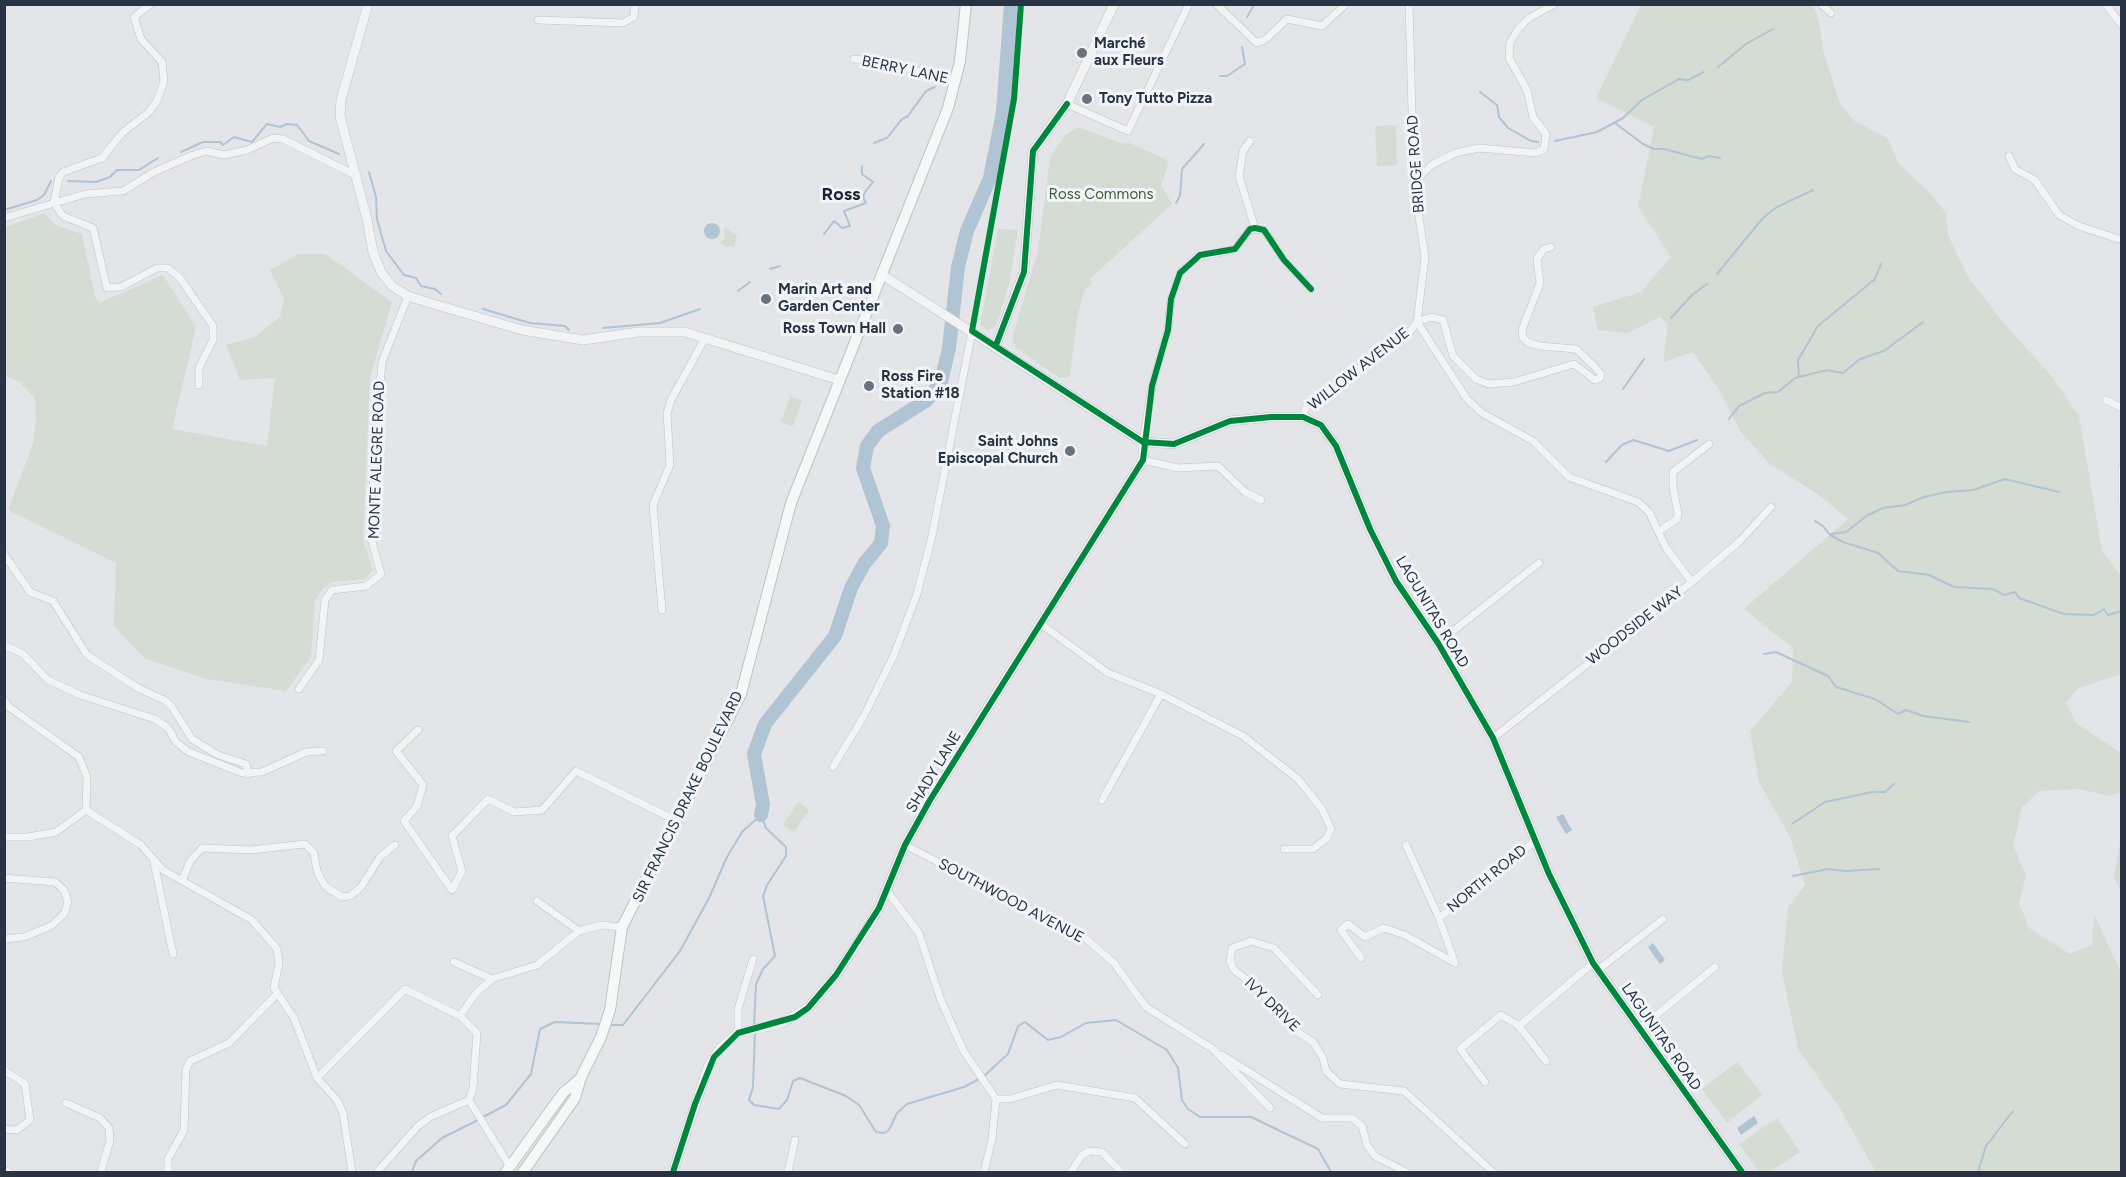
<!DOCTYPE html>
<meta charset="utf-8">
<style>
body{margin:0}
#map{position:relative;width:2126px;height:1177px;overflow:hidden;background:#e3e5e8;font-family:Figtree,sans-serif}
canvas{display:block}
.frame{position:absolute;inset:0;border:6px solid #283443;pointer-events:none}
</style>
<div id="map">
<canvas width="2126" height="1177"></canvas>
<div class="frame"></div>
</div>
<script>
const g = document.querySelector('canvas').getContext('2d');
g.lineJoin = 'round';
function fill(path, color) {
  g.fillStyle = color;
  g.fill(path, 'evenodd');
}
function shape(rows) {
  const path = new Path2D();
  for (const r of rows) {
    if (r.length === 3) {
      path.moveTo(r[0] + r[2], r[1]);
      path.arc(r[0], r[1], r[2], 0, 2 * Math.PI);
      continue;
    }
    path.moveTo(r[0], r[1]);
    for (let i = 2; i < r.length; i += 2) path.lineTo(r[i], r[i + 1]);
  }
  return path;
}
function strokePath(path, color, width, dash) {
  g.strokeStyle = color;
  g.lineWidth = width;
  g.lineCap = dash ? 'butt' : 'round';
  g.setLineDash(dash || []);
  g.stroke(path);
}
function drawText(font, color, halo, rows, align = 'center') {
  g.font = font + ' Figtree,sans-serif';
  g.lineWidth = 6;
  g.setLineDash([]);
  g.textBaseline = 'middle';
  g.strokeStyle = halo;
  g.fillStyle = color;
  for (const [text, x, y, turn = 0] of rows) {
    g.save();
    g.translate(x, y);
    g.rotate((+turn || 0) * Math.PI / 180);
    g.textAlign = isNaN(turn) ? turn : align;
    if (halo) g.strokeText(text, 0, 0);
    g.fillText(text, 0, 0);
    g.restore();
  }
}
fill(shape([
 [1641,5,1810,5,1815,9,1820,27,1823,50,1839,101,1853,120,1887,138,1899,164,1931,194,1946,213,1948,235,1968,277,2002,321,2053,378,2079,416,2102,551,2121,576,2122,674,2078,688,2066,703,2077,724,2121,753,2121,792,2110,796,2079,789,2039,791,2022,807,2013,845,2026,875,2019,903,2029,928,2070,954,2092,945,2094,914,2121,973,2121,1172,1876,1172,1839,1107,1798,1049,1782,972,1788,907,1805,885,1790,837,1759,782,1750,731,1792,682,1793,648,1744,609,1848,519,1816,493,1770,464,1741,432,1718,388,1693,352,1663,362,1668,325,1660,317,1628,333,1598,330,1593,307,1641,292,1671,257,1638,207,1654,127,1596,98],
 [1396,125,1397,165,1377,166,1375,126],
 [1078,127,1123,144,1130,143,1169,161,1161,185,1172,204,1091,278,1091,284,1084,291,1077,318,1070,376,1060,378,1016,348,1012,339,1038,251,1050,158,1065,135],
 [45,213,55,225,82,234,95,297,99,303,163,275,196,327,172,429,267,446,275,378,240,380,226,345,255,337,280,317,284,299,270,270,299,254,325,254,392,302,370,377,363,541,373,570,365,579,332,582,322,589,315,601,311,657,286,691,207,679,144,658,114,626,116,563,8,510,33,444,36,420,35,398,18,381,5,376,5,227],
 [724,227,737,236,734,246,727,247,721,243,725,237],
 [998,229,1018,230,1009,284,999,317,995,326,988,331,980,325],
 [790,396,802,401,793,426,781,422],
 [798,802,809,810,794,832,783,825],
 [2121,836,2121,890,2114,878],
 [1737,1062,1762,1095,1727,1123,1702,1089],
 [1777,1118,1800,1152,1769,1172,1759,1172,1739,1144]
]), '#d4dcd3');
fill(shape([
 [712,231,8],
 [1563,814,1572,830,1566,834,1556,817],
 [1653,943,1665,960,1660,964,1648,947],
 [1754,1116,1758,1123,1741,1135,1737,1128]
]), '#b1c4d4');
strokePath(shape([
 [1247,17,1254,5,1266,4],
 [1718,67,1746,44,1773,29],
 [1220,76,1227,76,1245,64,1242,47],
 [1480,92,1497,105,1499,117,1508,128,1531,141,1538,142],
 [1615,123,1643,144,1654,149,1664,149,1702,159,1709,156,1720,158],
 [1555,141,1597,132,1623,118,1642,100,1679,79,1688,80,1704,72],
 [874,143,887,138,902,119,908,116,926,91,935,87],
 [181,152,203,142,220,142,223,145,234,137,252,142,267,124,280,127,287,124,297,125,309,141,339,154],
 [369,172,376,197,377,219,386,251,404,275,416,278,421,286,435,289,441,294],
 [68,181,96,182,110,177,117,170,139,170,158,158],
 [1176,203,1180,196,1182,169,1204,144],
 [4,210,37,200,44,195,51,181],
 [824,234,834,221,842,228,850,226,844,211,866,203,863,197,865,192,873,182,862,174,862,166],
 [770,269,780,266],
 [1717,274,1763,218,1777,207,1813,190],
 [738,291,750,282],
 [483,309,530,323,565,326,569,330],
 [1671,318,1692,295,1707,284],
 [603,328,660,323,700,309],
 [1799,377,1798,360,1818,326,1875,279,1881,264],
 [1623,389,1644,359],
 [1729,419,1739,406,1765,393,1778,392,1795,378,1827,370,1843,373,1860,359,1884,351,1923,322],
 [1606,462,1622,445,1633,440,1669,451,1697,440],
 [1815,521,1823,526,1830,535,1843,542,1878,553,1898,571,1929,575,1954,587,1993,589,2004,595,2015,592,2019,598,2064,614,2094,615,2104,609,2108,615,2122,611],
 [1831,534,1846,532,1868,515,1883,508,1905,505,1924,497,1947,492,1973,490,2005,479,2059,492],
 [1764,654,1776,652,1828,676,1836,687,1875,699,1898,714,1906,710,1923,716,1969,722],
 [1792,824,1825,802,1872,792,1885,792,1894,784],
 [1793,876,1828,869,1845,871,1879,869],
 [610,1025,623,1025,680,951,709,898,727,857,742,832,761,815,766,828,786,847,786,856,767,885,763,896,775,956,763,969,756,984,754,1026],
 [755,1032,753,1087,749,1100,754,1105,779,1109,787,1100,793,1081,800,1078,846,1096,859,1105,876,1132,884,1133,889,1130,897,1113,907,1104,964,1087,979,1079],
 [984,1076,1008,1054,1018,1026,1025,1022,1048,1040,1061,1037,1086,1023,1116,1020,1167,1050,1178,1068,1182,1100,1188,1109,1200,1117,1251,1117,1318,1149,1331,1172],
 [483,1117,506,1105,531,1074,540,1029,555,1022,601,1024],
 [412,1172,416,1161,442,1138,478,1120],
 [1978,1172,1986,1146,2013,1111]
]), '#b1c4d4', 2);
strokePath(shape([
 [761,815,763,805,754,754,765,724,835,636,851,588,864,564,881,543,883,526,863,468,867,446,878,431,927,400,941,382,949,348,958,267,967,231,990,178,1003,112,1011,4]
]), '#b1c4d4', 14);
const minor = shape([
 [151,4,134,17,141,39,162,62,164,81,157,101,149,112,122,133,102,158,63,172,59,177,54,203,63,216,93,228,107,288,121,287,157,268,168,268,180,278,213,326,213,340,199,368,199,385],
 [1216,4,1257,43,1266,39,1287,19,1322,26,1346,4],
 [1409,4,1414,184,1425,257,1417,322],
 [1821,4,1831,13],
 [2105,4,2122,25],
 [538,20,623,23,634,17,635,4],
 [854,59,887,63,956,81],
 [1067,104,1128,131,1189,4],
 [1250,141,1243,151,1239,176,1255,228],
 [2009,156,2015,169,2035,180,2059,215,2079,226,2122,240],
 [1414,181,1433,164,1455,153,1479,148,1536,153,1544,149,1546,134,1533,117,1527,90,1509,58,1510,43,1518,29,1529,18,1555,4],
 [4,218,85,194,123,191,154,172,193,155,206,151,224,155,247,150,273,138,283,139,357,176],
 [1417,322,1431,317,1443,320,1453,356,1476,379,1489,384,1514,382,1574,364,1595,380,1600,378,1601,374,1594,366,1576,349,1540,346,1529,343,1523,338,1522,330,1540,283,1537,259,1544,249,1551,247],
 [1417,322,1467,399,1482,413,1533,441,1569,477,1638,502,1649,512,1666,548,1692,582],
 [2106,400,2122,408],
 [1303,417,1306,407,1410,331,1417,322],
 [1143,442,1152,386,1168,330,1171,299,1180,273,1195,258,1235,249,1250,229,1264,230,1284,260,1311,289],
 [1143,460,1178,468,1218,466,1245,492,1261,500],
 [2122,468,2122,502],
 [1658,532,1677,519,1678,514,1673,487,1673,472,1709,444],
 [4,554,30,592,53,601,87,655,138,688,164,700,172,707,192,739,218,755,246,764,248,774],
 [662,610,653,505,670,465,667,413,671,400,705,338],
 [1041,624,1108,673,1161,694,1243,736,1298,779,1322,809,1331,829,1327,838,1313,849,1284,849],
 [1438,643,1539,563],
 [4,645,23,654,48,680,80,695,155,719,168,728,176,742,189,752,242,773,262,772,306,752,323,751],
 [299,689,319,660,325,600,332,590,366,586,381,574,371,538,375,444,382,362,408,296],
 [4,700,9,707,79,757,87,777,86,810,141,845,163,870,252,920,277,949,279,963,274,988,294,1018,317,1078,337,1100,343,1113,352,1172],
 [418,730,396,751,423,785,417,806,404,821,452,890,462,871,452,836,488,799,514,812,542,810,576,771,677,821],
 [1493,738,1692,582,1740,541,1771,507],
 [833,767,865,714,894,655,917,594,932,536,972,331],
 [1102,800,1161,694],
 [4,837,28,837,56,832,86,810],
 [905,845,1084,937,1114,963,1146,1007,1213,1049,1270,1108],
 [1406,845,1439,918,1455,963],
 [154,862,173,954],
 [4,878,55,882,64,890,68,902,64,914,51,926,24,937,4,939],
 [182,881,190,861,202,848,250,850,305,844,314,853,317,871,325,886,342,897,350,896,361,887,380,857,395,845],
 [886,890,919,933,940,998,963,1050,996,1099,992,1139,984,1172],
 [537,901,579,931],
 [1439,918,1535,841],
 [1361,958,1341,930,1348,924,1365,937,1384,928,1405,935,1455,963],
 [454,962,492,979],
 [1598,970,1663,919],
 [1318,995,1274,948,1251,941,1232,948,1230,961,1234,970,1260,990,1291,1028,1313,1042,1323,1058,1326,1071,1340,1084,1404,1091,1493,1172],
 [460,1016,476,993,492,979,537,965,579,931,601,925,622,927],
 [1519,1026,1546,1061],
 [1640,1028,1715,967],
 [738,1033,738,1009,753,959],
 [1222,1055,1322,1118,1352,1118,1362,1126,1367,1145,1375,1156,1406,1172],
 [4,1070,25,1084,30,1120,17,1130,4,1129],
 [317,1078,405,989,460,1016,477,1033,473,1088,469,1100,430,1117,418,1126,377,1172],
 [1485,1082,1460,1049,1501,1015,1519,1026,1593,963],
 [996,1099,1010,1099,1057,1085,1135,1098,1185,1144],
 [469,1100,510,1167],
 [66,1103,100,1118,109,1128,110,1140,101,1172],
 [4,1171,10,1172],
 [168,1172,168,1159,184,1130,186,1069,190,1061,229,1043,277,994],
 [788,1172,795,1140],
 [1071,1172,1082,1155,1090,1151,1102,1152,1121,1172]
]);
const tertiary = shape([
 [368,4,341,100,340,116,367,219,373,252,381,272,392,286,408,296,430,303,522,330,583,340,639,332,685,332,839,380],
 [881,274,1143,442,1174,444,1230,421,1271,417,1303,417,1321,425,1336,446,1370,529,1396,581,1438,643,1493,738,1549,874,1593,963,1742,1172],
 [996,345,1024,272,1033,151,1067,104,1114,4],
 [673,1172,708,1067,720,1048,738,1033,781,1023,808,1008,836,975,868,927,879,908,905,845,930,800,1143,460,1143,442]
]);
const primary = shape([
 [506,1172,563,1093,581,1078],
 [523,1172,575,1098,581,1077,601,1037,610,1010,622,927,741,694,791,503,948,108,960,61,966,4]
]);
strokePath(minor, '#c1c3c6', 8);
strokePath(tertiary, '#c1c3c6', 10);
strokePath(primary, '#bfc2c6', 12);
strokePath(minor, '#f2f3f5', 7);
strokePath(tertiary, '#f2f3f5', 9);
strokePath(primary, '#f6f7f7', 10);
strokePath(shape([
 [1021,4,1014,99,972,331,1143,442,1174,444,1230,421,1271,417,1303,417,1321,425,1336,446,1370,529,1396,581,1438,643,1493,738,1549,874,1593,963,1742,1172],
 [996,345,1024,272,1033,151,1067,104],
 [673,1172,695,1104,714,1057,738,1033,795,1017,808,1008,836,975,879,908,905,845,930,800,1143,460,1152,386,1168,330,1171,299,1180,273,1200,255,1235,249,1250,229,1255,228,1264,230,1284,260,1311,289]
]), '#00873e', 6);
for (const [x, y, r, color] of [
 [1082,53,6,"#69727d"],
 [1087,99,6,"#69727d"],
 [766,299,6,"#69727d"],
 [898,329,6,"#69727d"],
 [869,386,6,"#69727d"],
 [1070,451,6,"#69727d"]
]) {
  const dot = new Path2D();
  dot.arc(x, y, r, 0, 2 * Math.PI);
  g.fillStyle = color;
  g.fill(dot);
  strokePath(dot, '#f1f4f8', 2);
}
drawText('bold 15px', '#283443', '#f1f4f8', [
 ["Marché",1094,44],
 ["aux Fleurs",1094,61],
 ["Tony Tutto Pizza",1099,99],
 ["Marin Art and",778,290],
 ["Garden Center",778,307],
 ["Ross Town Hall",886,329,"right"],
 ["Ross Fire",881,377],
 ["Station #18",881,394],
 ["Saint Johns",1058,442,"right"],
 ["Episcopal Church",1058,459,"right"]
], 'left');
drawText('15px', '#283443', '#f1f4f8', [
 ["BERRY LANE",905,70,12],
 ["BRIDGE ROAD",1416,164,-94],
 ["WILLOW AVENUE",1359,369,-38],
 ["MONTE ALEGRE ROAD",377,460,-88],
 ["LAGUNITAS ROAD",1432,612,59],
 ["WOODSIDE WAY",1635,626,-38],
 ["SHADY LANE",934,772,-59],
 ["SIR FRANCIS DRAKE BOULEVARD",688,797,-64],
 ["NORTH ROAD",1487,879,-39],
 ["SOUTHWOOD AVENUE",1011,901,28],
 ["IVY DRIVE",1272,1005,44],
 ["LAGUNITAS ROAD",1661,1037,55]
]);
drawText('15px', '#405f35', '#f1f4f8', [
 ["Ross Commons",1101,195]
]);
drawText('bold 18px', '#1b2534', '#f1f4f8', [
 ["Ross",841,195]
]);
</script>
